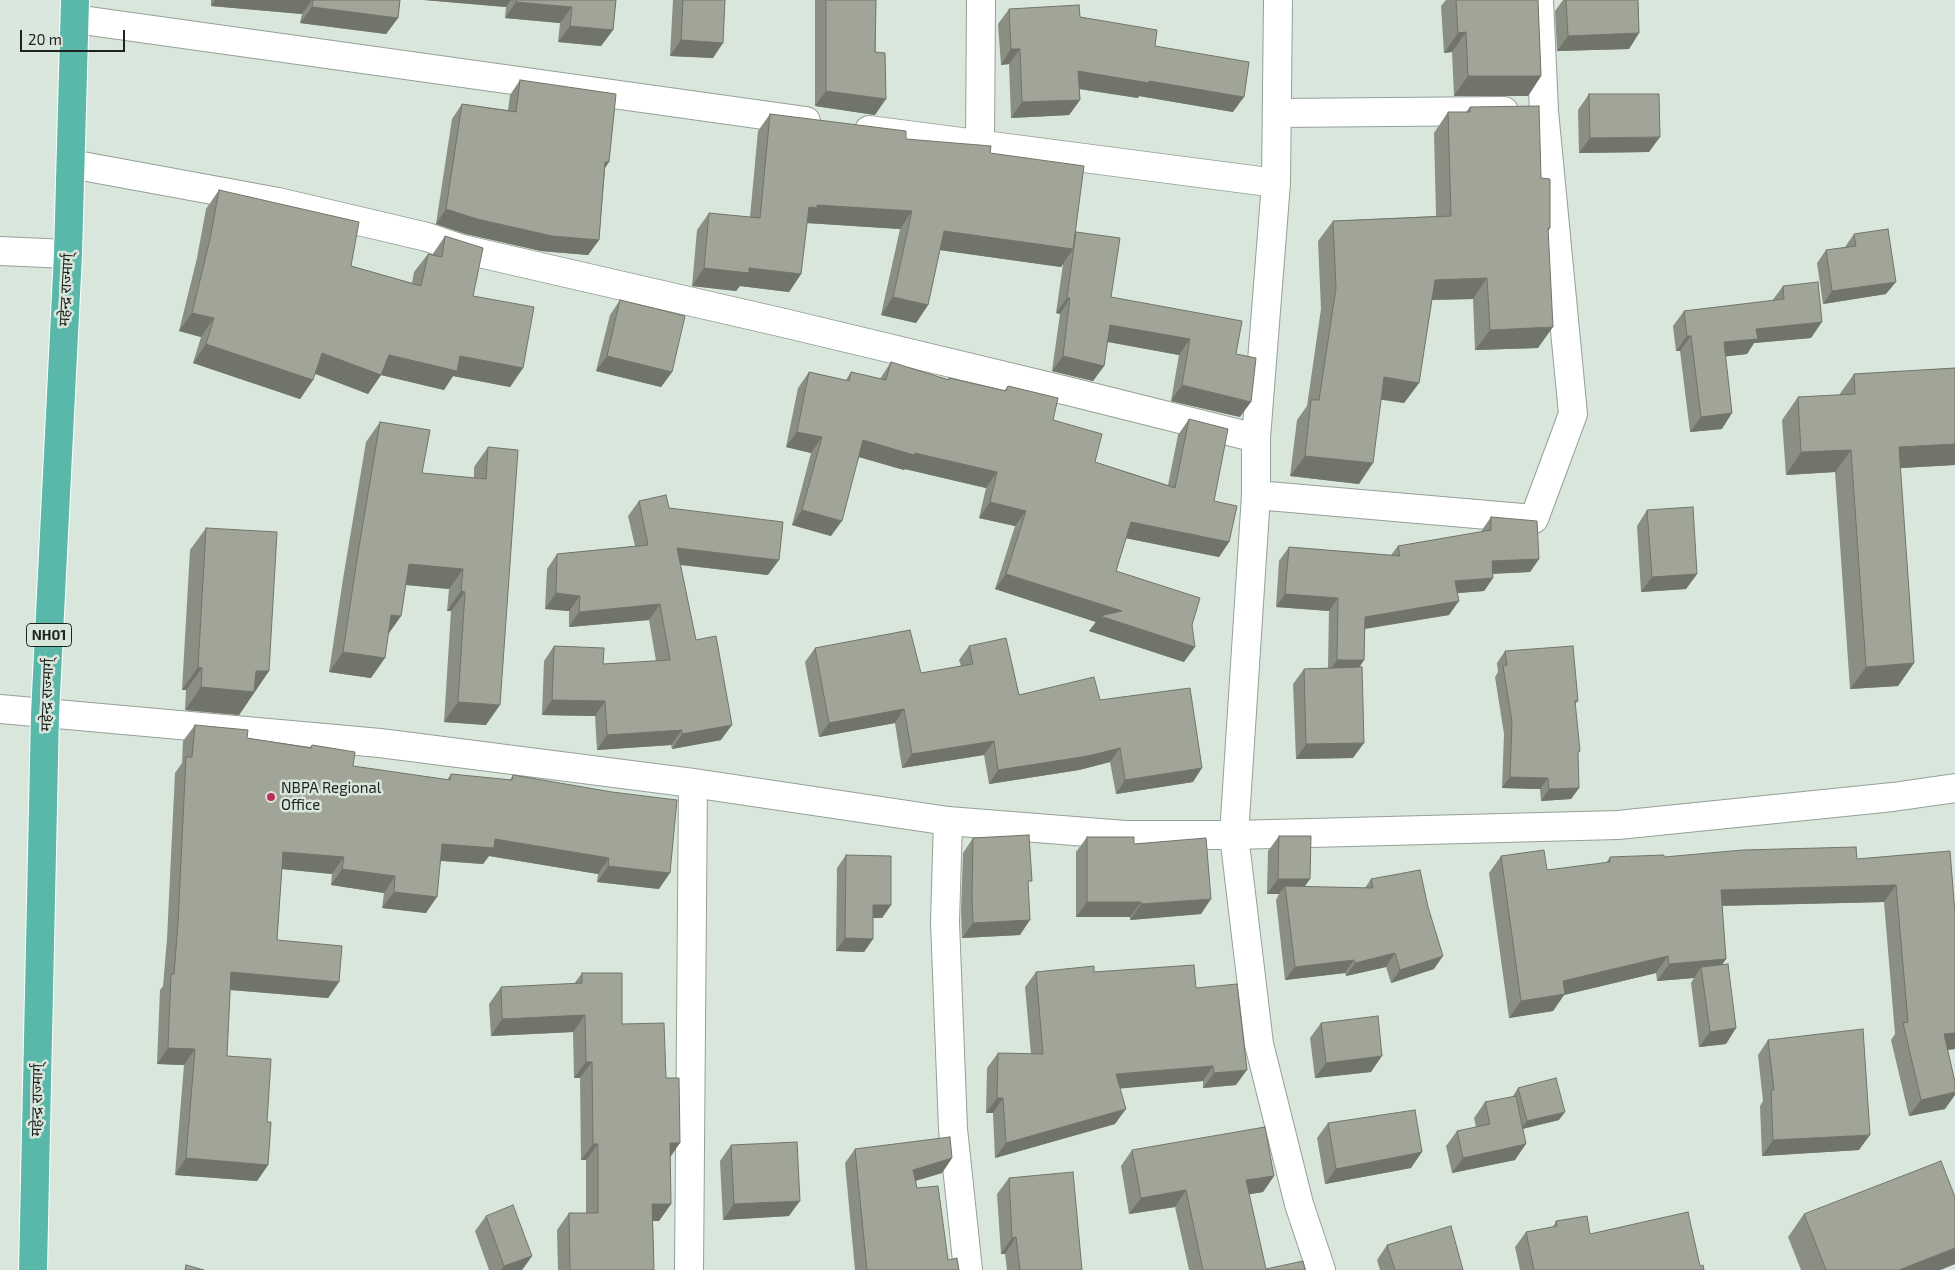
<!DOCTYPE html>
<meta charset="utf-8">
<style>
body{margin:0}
#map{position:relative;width:1955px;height:1270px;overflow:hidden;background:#d9e6dc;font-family:"Exo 2",sans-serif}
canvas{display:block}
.scale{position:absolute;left:20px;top:30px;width:105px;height:22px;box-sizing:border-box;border:2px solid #1f2320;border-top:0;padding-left:6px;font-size:15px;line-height:18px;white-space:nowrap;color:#1f2320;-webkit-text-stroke:4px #d9e6dc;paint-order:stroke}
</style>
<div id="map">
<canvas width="1955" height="1270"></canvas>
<div class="scale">20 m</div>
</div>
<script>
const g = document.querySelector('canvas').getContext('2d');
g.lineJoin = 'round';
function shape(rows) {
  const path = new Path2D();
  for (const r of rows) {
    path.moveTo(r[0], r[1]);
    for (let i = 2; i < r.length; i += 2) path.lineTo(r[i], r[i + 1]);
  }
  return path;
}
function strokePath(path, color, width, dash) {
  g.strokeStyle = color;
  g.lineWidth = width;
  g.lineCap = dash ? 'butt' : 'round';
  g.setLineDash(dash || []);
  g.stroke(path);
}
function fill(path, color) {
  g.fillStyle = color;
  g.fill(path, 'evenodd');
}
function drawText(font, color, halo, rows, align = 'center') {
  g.font = font + ' "Exo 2","Noto Sans Devanagari",sans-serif';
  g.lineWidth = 5;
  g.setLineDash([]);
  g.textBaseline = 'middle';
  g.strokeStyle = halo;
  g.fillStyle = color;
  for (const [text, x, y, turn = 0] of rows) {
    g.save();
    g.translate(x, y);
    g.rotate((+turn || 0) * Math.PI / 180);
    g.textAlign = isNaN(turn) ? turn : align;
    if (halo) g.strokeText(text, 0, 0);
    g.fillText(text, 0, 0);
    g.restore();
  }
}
const minor = shape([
 [1278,0,1276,183,1256,438,1256,495,1234,835,1259,1044,1299,1204,1321,1270],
 [75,19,806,121],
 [1278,113,1504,111],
 [869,130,1276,183],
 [980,145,981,0],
 [71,164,278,202,427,237,462,249,784,323,1072,392,1256,438],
 [0,251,68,254],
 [1256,495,1534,519,1573,414,1544,111,1539,0],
 [0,709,380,743,693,783,948,821,1125,835,1234,835,1618,825,1893,797,1955,788],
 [948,821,945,922,953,1129,968,1270],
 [689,1270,693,783]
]);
const trunk = shape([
 [33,1270,45,714,68,254,75,0]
]);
strokePath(minor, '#95a097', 30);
strokePath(trunk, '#fff', 30);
strokePath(minor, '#fff', 28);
strokePath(trunk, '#5ab8aa', 28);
fill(shape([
 [211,0,400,0,398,18,386,34,300,23,302,14,211,6],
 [424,0,616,0,613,30,601,46,558,42,560,23,505,18,506,7],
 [673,0,725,0,713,58,670,56],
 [815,0,876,0,875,115,815,106],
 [1446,0,1538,0,1541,76,1528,96,1454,96,1452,52,1444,53,1441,6],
 [1563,0,1638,0,1639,33,1629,49,1557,51,1555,11],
 [1009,9,1080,17,1155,46,1233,112,1139,96,1138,98,1079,89,1080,100,1069,115,1011,118,1009,64,1001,65,998,24],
 [520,80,605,169,599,240,588,255,541,251,466,234,436,224,452,119,462,104,508,110,510,95],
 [1589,94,1649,152,1579,153,1578,110],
 [1470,107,1541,178,1550,228,1548,232,1538,348,1475,350,1473,299,1432,300,1419,383,1404,403,1381,399,1359,484,1290,476,1297,420,1307,406,1321,309,1318,241,1333,221,1436,216,1434,133,1448,112,1466,112],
 [770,114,906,139,990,153,1075,233,1111,297,1236,354,1240,417,1171,401,1179,355,1107,342,1104,366,1093,381,1052,371,1060,314,1056,313,1063,264,1061,267,940,250,928,305,916,323,881,315,900,229,807,223,801,274,789,292,740,286,736,291,692,286,697,230,709,213,750,217,758,131],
 [219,190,351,266,412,283,414,272,428,254,432,255,445,236,473,296,523,368,510,387,453,376,444,390,381,375,368,394,315,374,313,380,300,399,193,363,201,337,179,331,197,258,206,209],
 [1854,234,1886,294,1823,304,1817,263,1826,250,1845,247],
 [1783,286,1811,338,1754,343,1747,354,1726,356,1722,429,1690,432,1680,351,1676,351,1673,326,1684,311,1772,301],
 [620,300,672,372,661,387,596,371,610,315],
 [891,362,948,380,949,378,1004,391,1008,386,1053,420,1095,462,1168,485,1178,435,1189,419,1214,501,1229,542,1219,557,1126,538,1116,571,1192,625,1184,662,1089,631,1096,622,995,589,1015,526,979,518,986,488,905,469,904,470,859,457,831,536,792,525,811,453,786,447,798,388,809,372,846,380,851,372,880,379],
 [1955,368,1955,465,1900,468,1914,663,1898,686,1850,689,1835,472,1786,475,1782,420,1798,397,1839,395,1854,374],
 [380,422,422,473,474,478,474,467,488,447,486,725,444,722,451,611,447,611,449,589,406,585,401,616,388,634,371,678,329,672,343,579,366,442],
 [639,501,669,508,768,575,680,565,696,640,721,740,672,749,671,745,597,750,595,716,542,715,544,661,554,646,603,664,656,661,649,620,569,627,569,611,545,609,547,569,557,554,635,546,628,516],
 [1647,510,1697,574,1686,589,1641,592,1637,526],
 [1491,517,1539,559,1530,572,1493,574,1493,578,1484,591,1457,593,1449,615,1365,629,1364,660,1359,668,1353,758,1296,759,1293,684,1304,669,1328,668,1329,611,1276,607,1279,561,1289,547,1391,555,1398,546,1482,532,1482,530],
 [206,528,269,671,239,715,185,710,186,690,182,690,190,550],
 [969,646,1019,695,1100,700,1193,782,1116,794,1110,762,1079,770,989,784,984,755,902,768,895,723,819,737,805,662,815,648,921,673,961,666,959,660],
 [1505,651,1578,701,1575,704,1579,788,1571,799,1541,801,1540,789,1502,788,1504,734,1495,677,1498,672,1497,663],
 [195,725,247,738,310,747,312,745,353,766,447,780,451,774,510,780,513,775,659,889,597,882,598,874,489,856,483,864,441,861,426,913,382,908,384,893,331,885,332,874,282,869,277,940,339,982,328,998,230,990,227,1056,267,1122,268,1165,257,1181,175,1175,184,1065,157,1064,160,990,163,986,167,939,175,773,182,763,183,741],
 [1279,836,1305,887,1365,888,1371,879,1434,969,1391,983,1386,967,1346,976,1345,973,1285,980,1276,900,1279,894,1267,894,1268,851],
 [1087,837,1134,844,1201,914,1130,920,1130,917,1076,917,1076,852],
 [973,838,1028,886,1020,935,962,938,961,911,963,853],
 [846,855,891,905,882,918,873,918,873,939,864,952,836,951,837,868],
 [1501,856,1547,870,1606,863,1610,857,1857,859,1955,913,1955,1049,1948,1050,1945,1109,1909,1116,1891,1040,1895,1034,1884,902,1722,906,1726,959,1722,965,1736,1028,1726,1044,1699,1047,1691,983,1694,978,1657,981,1656,973,1564,995,1553,1011,1509,1018,1489,873],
 [1036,972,1094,972,1196,988,1236,1085,1203,1088,1203,1081,1120,1088,1115,1124,995,1158,993,1113,986,1113,987,1068,998,1053,1031,1054,1025,987],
 [582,973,666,1078,670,1157,671,1204,659,1221,653,1221,654,1270,558,1270,557,1230,569,1213,586,1213,586,1160,581,1160,580,1078,574,1078,573,1032,491,1036,489,1004,501,987,574,984],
 [1321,1023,1371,1072,1315,1078,1310,1038],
 [1768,1040,1859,1150,1762,1156,1760,1106,1763,1101,1758,1055],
 [1518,1088,1559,1120,1523,1129,1515,1160,1452,1173,1446,1146,1457,1131,1476,1127,1474,1118,1485,1102,1513,1097,1513,1096],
 [1328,1123,1411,1168,1325,1184,1317,1138],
 [731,1145,789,1216,723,1220,720,1161],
 [855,1149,952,1158,942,1173,916,1181,917,1188,948,1260,959,1270,855,1270,845,1163],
 [1132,1150,1274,1176,1263,1192,1249,1194,1266,1269,1305,1270,1189,1270,1175,1207,1129,1214,1121,1166],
 [1009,1178,1082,1270,1007,1270,1005,1254,1001,1254,997,1194],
 [1804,1214,1955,1264,1940,1270,1801,1270,1788,1237],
 [486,1216,532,1256,522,1270,489,1270,475,1231],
 [1556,1221,1590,1234,1700,1266,1704,1270,1520,1270,1515,1247,1526,1232,1553,1227],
 [1387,1245,1463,1270,1380,1270,1377,1260]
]), '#8a8e83');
fill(shape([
 [215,0,312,0,302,14,211,6],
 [424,0,511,0,506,7],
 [516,2,572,7,560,23,505,18],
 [312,7,398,18,386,34,300,23],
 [570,26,613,30,601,46,558,42],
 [1466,32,1452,52,1444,53,1458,33],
 [1639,33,1629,49,1557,51,1568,36],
 [681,40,723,43,713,58,670,56],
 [1011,49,1020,49,1009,64,1001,65],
 [1078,71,1149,81,1244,97,1233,112,1139,96,1138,98,1067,87],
 [1468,76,1541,76,1528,96,1454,96],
 [826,91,886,99,875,115,815,106],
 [1080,100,1069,115,1011,118,1022,102],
 [1660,137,1649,152,1579,153,1590,138],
 [605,162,609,162,599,177],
 [817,205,912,211,900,229,806,223,809,207],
 [446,209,599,240,588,255,541,251,466,234,436,224],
 [944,231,1073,249,1061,267,932,249],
 [704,268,749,268,801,274,789,292,740,286,736,291,692,286],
 [1487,278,1473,299,1420,300,1435,280],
 [1896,282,1886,294,1823,304,1832,291],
 [893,297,928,305,916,323,881,315],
 [1067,298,1070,298,1060,314,1056,313],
 [192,313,214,318,201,337,179,331],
 [1822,322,1811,338,1754,343,1747,354,1713,358,1724,342,1756,329],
 [1110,325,1190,339,1179,355,1099,340],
 [1553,327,1538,348,1475,350,1490,330],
 [1687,336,1691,336,1680,351,1676,351],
 [206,344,313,380,300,399,193,363],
 [322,353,460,356,523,368,510,387,453,376,444,390,381,375,368,394,309,371],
 [607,356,672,372,661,387,596,371],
 [1063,356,1104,366,1093,381,1052,371],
 [1384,377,1419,383,1404,403,1369,398],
 [1182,385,1251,402,1240,417,1171,401],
 [1732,413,1722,429,1690,432,1701,417],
 [797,432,822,437,811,453,786,447],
 [863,440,915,453,997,472,986,488,905,469,904,470,852,455],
 [1955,444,1955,465,1883,469,1899,447],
 [1851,450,1835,472,1786,475,1801,452],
 [1305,456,1373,463,1359,484,1290,476],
 [990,502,1026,511,1015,526,979,518],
 [802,510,842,521,831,536,792,525],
 [1131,522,1229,542,1219,557,1120,537],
 [677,548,779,560,768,575,666,563],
 [1539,559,1530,572,1482,574,1492,561],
 [409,564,463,569,449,589,396,584],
 [1006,574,1122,611,1195,647,1184,662,1089,631,1096,622,995,589],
 [1697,574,1686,589,1641,592,1652,577],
 [1493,578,1484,591,1446,594,1455,581],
 [461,591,465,592,451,611,447,611],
 [556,593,580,596,569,611,545,609],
 [1285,594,1338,598,1329,611,1276,607],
 [1459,601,1449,615,1356,630,1365,617],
 [660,604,649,620,569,627,579,612],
 [391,615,401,616,387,636],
 [343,652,385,658,371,678,329,672],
 [1337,660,1364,660,1354,674,1328,673],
 [1914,663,1898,686,1850,689,1866,667],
 [198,667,202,668,186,690,182,690],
 [256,671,269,671,239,715,185,710,201,687],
 [552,700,605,701,595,716,542,715],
 [458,702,500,705,486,725,444,722],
 [904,709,895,723,819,737,829,723],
 [732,725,721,740,672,749,682,734],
 [682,730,671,745,597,750,607,735],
 [994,741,984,755,902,768,912,754],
 [1364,743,1353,758,1296,759,1306,744],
 [1120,748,1110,762,1079,770,989,784,998,770],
 [1202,768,1193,782,1116,794,1125,780],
 [1510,777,1548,778,1540,789,1502,788],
 [1579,788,1571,799,1541,801,1549,789],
 [495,839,609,858,598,874,489,856,483,864,431,860,442,844],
 [283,852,344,857,332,874,271,868],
 [608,866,670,873,659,889,597,882],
 [342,869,395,876,384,893,331,885],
 [1278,879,1310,879,1299,895,1285,886,1279,894,1267,894],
 [1896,885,1884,902,1709,906,1721,890],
 [394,892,437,897,426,913,382,908],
 [1211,899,1201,914,1130,920,1141,904],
 [1087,902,1141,902,1130,917,1076,917],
 [873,905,891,905,882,918,864,918],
 [1030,920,1020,935,962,938,973,923],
 [845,938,873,939,864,952,836,951],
 [1395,953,1386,967,1346,976,1355,963],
 [1443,956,1434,969,1391,983,1400,970],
 [1668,956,1656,973,1564,995,1553,1011,1509,1018,1521,1001,1563,981],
 [1726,959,1714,976,1701,967,1694,978,1657,981,1669,964],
 [1354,960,1345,973,1285,980,1295,967],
 [231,972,339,982,328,998,219,989],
 [585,1015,573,1032,491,1036,502,1019],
 [1736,1028,1726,1044,1699,1047,1710,1032],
 [1955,1033,1955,1049,1932,1051,1944,1034],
 [168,1048,195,1049,184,1065,157,1064],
 [1382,1056,1371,1072,1315,1078,1326,1063],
 [586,1062,592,1062,580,1078,574,1078],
 [1213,1066,1203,1081,1105,1090,1116,1074],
 [1247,1070,1236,1085,1203,1088,1214,1073],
 [1955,1092,1955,1095,1945,1109,1909,1116,1921,1100],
 [997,1098,1003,1098,993,1113,986,1113],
 [1126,1109,1115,1124,995,1158,1006,1143],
 [1565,1112,1559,1120,1521,1129,1527,1121],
 [1870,1135,1859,1150,1762,1156,1773,1140],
 [670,1143,680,1143,669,1159],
 [593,1144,598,1144,586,1160,581,1160],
 [1526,1144,1515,1160,1452,1173,1463,1158],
 [1422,1152,1411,1168,1325,1184,1336,1169],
 [186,1158,268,1165,257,1181,175,1175],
 [952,1158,942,1173,903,1184,913,1170],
 [1274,1176,1263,1192,1234,1197,1246,1180],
 [1186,1190,1175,1207,1129,1214,1141,1198],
 [800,1201,789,1216,723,1220,734,1204],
 [652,1204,671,1204,659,1221,641,1221],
 [1016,1237,1005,1254,1001,1254,1012,1238],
 [1955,1248,1955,1264,1940,1270,1899,1270],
 [532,1256,522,1270,501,1270,504,1266]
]), '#71746a');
const building = shape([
 [313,0,400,0,398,18,312,7,313,0],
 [516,0,616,0,613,30,570,26,572,7,516,2,516,0],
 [683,0,725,0,723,43,681,40,683,0],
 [826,0,876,0,875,52,885,53,886,99,826,91,826,0],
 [1456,0,1538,0,1541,76,1468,76,1466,32,1458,33,1456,0],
 [1566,0,1638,0,1639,33,1568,36,1566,0],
 [1079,5,1080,17,1157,30,1155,46,1249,62,1244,97,1149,81,1149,83,1078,71,1080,100,1022,102,1020,49,1011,49,1009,9,1079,5],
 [520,80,616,94,609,162,605,162,599,240,552,236,477,219,446,209,462,104,516,112,520,80],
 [1589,94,1659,94,1660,137,1590,138,1589,94],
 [1539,106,1541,178,1550,179,1550,228,1548,228,1553,327,1490,330,1487,278,1435,280,1419,383,1384,377,1373,463,1305,456,1311,400,1319,400,1336,288,1333,221,1451,216,1448,112,1470,112,1470,107,1539,106],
 [770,114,906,131,906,139,991,146,990,153,1084,166,1073,249,944,231,928,305,893,297,912,211,817,205,817,208,809,207,801,274,749,268,749,273,704,268,709,213,760,218,770,114],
 [219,190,359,222,351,266,421,286,428,254,442,257,445,236,483,248,473,296,534,307,523,368,460,356,457,371,389,355,381,375,322,353,313,380,206,344,214,318,192,313,210,239,219,190],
 [1888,229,1896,282,1832,291,1826,250,1856,246,1854,234,1888,229],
 [1076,232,1120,238,1111,297,1242,321,1236,354,1256,358,1251,402,1182,385,1190,339,1110,325,1104,366,1063,356,1070,298,1067,298,1076,232],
 [1818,282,1822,322,1756,329,1758,339,1724,342,1732,413,1701,417,1691,336,1687,336,1684,311,1784,299,1783,286,1818,282],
 [620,300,685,316,672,372,607,356,620,300],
 [891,362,949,380,949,378,1006,391,1008,386,1058,398,1053,420,1102,434,1095,462,1175,488,1189,419,1228,429,1214,501,1237,506,1229,542,1131,522,1116,571,1200,598,1192,625,1195,647,1100,616,1122,611,1006,574,1026,511,990,502,997,472,915,453,914,455,863,440,842,521,802,510,822,437,797,432,809,372,849,381,851,372,886,380,891,362],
 [1955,368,1955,444,1899,447,1914,663,1866,667,1851,450,1801,452,1798,397,1855,394,1854,374,1955,368],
 [380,422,430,430,422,473,486,479,488,447,518,450,500,705,458,702,465,592,461,591,463,569,409,564,401,616,391,615,385,658,343,652,357,559,380,422],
 [666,495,669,508,783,522,779,560,677,548,696,640,716,636,732,725,682,734,682,730,607,735,605,701,552,700,554,646,604,648,603,664,670,660,660,604,579,612,580,596,556,593,557,554,648,545,639,501,666,495],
 [1693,507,1697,574,1652,577,1647,510,1693,507],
 [1491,517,1537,521,1539,559,1492,561,1493,578,1455,581,1459,601,1365,617,1364,660,1337,660,1338,598,1285,594,1289,547,1400,556,1398,546,1491,530,1491,517],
 [206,528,277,532,269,671,256,671,254,692,201,687,202,668,198,667,206,528],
 [910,630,921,673,973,664,969,646,1006,638,1019,695,1094,677,1100,700,1190,688,1202,768,1125,780,1120,748,1088,756,998,770,994,741,912,754,904,709,829,723,815,648,910,630],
 [1573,646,1578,701,1575,701,1580,751,1578,752,1579,788,1549,789,1548,778,1510,777,1512,722,1503,666,1507,665,1505,651,1573,646],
 [1362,667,1364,743,1306,744,1304,669,1362,667],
 [195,725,248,730,247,738,311,748,312,745,355,752,353,766,450,780,451,774,512,780,513,775,612,792,677,800,670,873,608,866,609,858,495,839,494,848,442,844,437,897,394,892,395,876,342,869,344,857,283,852,277,940,342,946,339,982,231,972,227,1056,271,1059,267,1122,271,1122,268,1165,186,1158,195,1049,168,1048,171,974,174,974,178,923,186,757,192,757,195,725],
 [1029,835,1032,881,1028,881,1030,920,973,923,972,896,973,838,1029,835],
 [1279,836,1311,836,1310,879,1278,879,1279,836],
 [1087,837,1134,837,1134,844,1206,838,1211,899,1141,904,1141,902,1087,902,1087,837],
 [1856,847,1857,859,1950,851,1955,913,1955,1033,1944,1034,1955,1082,1955,1092,1921,1100,1903,1023,1908,1022,1896,885,1721,890,1726,959,1669,964,1668,956,1563,981,1565,994,1521,1001,1501,856,1544,850,1547,870,1610,862,1610,857,1664,855,1664,857,1743,850,1856,847],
 [846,855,891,856,891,905,873,905,873,939,845,938,846,855],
 [1420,870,1428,907,1443,956,1400,970,1395,953,1355,963,1354,960,1295,967,1285,886,1373,888,1371,879,1420,870],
 [1728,964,1736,1028,1710,1032,1701,967,1728,964],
 [1194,965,1196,988,1237,984,1247,1070,1214,1073,1213,1066,1116,1074,1126,1109,1006,1143,1003,1098,997,1098,998,1053,1043,1054,1036,972,1094,966,1094,972,1194,965],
 [582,973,622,973,622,1024,664,1023,666,1078,679,1078,680,1143,670,1143,671,1204,652,1204,654,1270,570,1270,569,1213,598,1213,598,1144,593,1144,592,1062,586,1062,585,1015,502,1019,501,987,582,983,582,973],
 [1378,1016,1382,1056,1326,1063,1321,1023,1378,1016],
 [1863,1029,1870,1135,1773,1140,1771,1090,1774,1090,1768,1040,1863,1029],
 [1556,1078,1565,1112,1527,1121,1518,1088,1556,1078],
 [1516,1096,1526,1144,1463,1158,1457,1131,1490,1124,1485,1102,1516,1096],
 [1415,1110,1422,1152,1336,1169,1328,1123,1415,1110],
 [1265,1127,1274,1176,1246,1180,1266,1269,1303,1261,1305,1270,1203,1270,1186,1190,1141,1198,1132,1150,1265,1127],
 [950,1137,952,1158,913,1170,917,1188,938,1186,948,1260,957,1258,959,1270,867,1270,855,1149,950,1137],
 [797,1142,800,1201,734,1204,731,1145,797,1142],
 [1941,1161,1955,1197,1955,1248,1899,1270,1826,1270,1804,1214,1941,1161],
 [1073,1172,1082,1270,1020,1270,1016,1237,1012,1238,1009,1178,1073,1172],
 [513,1205,532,1256,504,1266,486,1216,513,1205],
 [1688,1212,1700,1266,1703,1265,1704,1270,1534,1270,1526,1232,1557,1226,1556,1221,1587,1216,1590,1234,1688,1212],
 [1451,1226,1463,1270,1395,1270,1387,1245,1451,1226],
 [186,1265,204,1270,185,1270,186,1265]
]);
fill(building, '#a1a598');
strokePath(building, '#71746a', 1);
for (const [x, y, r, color] of [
 [271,797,5,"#bb2d5f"]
]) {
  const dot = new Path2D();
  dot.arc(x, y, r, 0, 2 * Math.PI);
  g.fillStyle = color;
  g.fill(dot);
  strokePath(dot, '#d9e6dc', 2);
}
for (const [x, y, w] of [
 [49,635,45]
]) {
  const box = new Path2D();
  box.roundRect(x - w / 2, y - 11.5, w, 23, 4);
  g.fillStyle = '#d9e6dc';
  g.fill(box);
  strokePath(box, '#1f2320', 1);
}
drawText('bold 14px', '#1f2320', null, [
 ["NH01",49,635]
]);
drawText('15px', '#1f2320', '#d9e6dc', [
 ["महेन्द्र राज्मार्ग्",66,290,-87],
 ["महेन्द्र राज्मार्ग्",47,695,-88],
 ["महेन्द्र राज्मार्ग्",37,1100,-89]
]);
drawText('15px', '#1f2320', '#d9e6dc', [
 ["NBPA Regional",281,788],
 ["Office",281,805]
], 'left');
</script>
